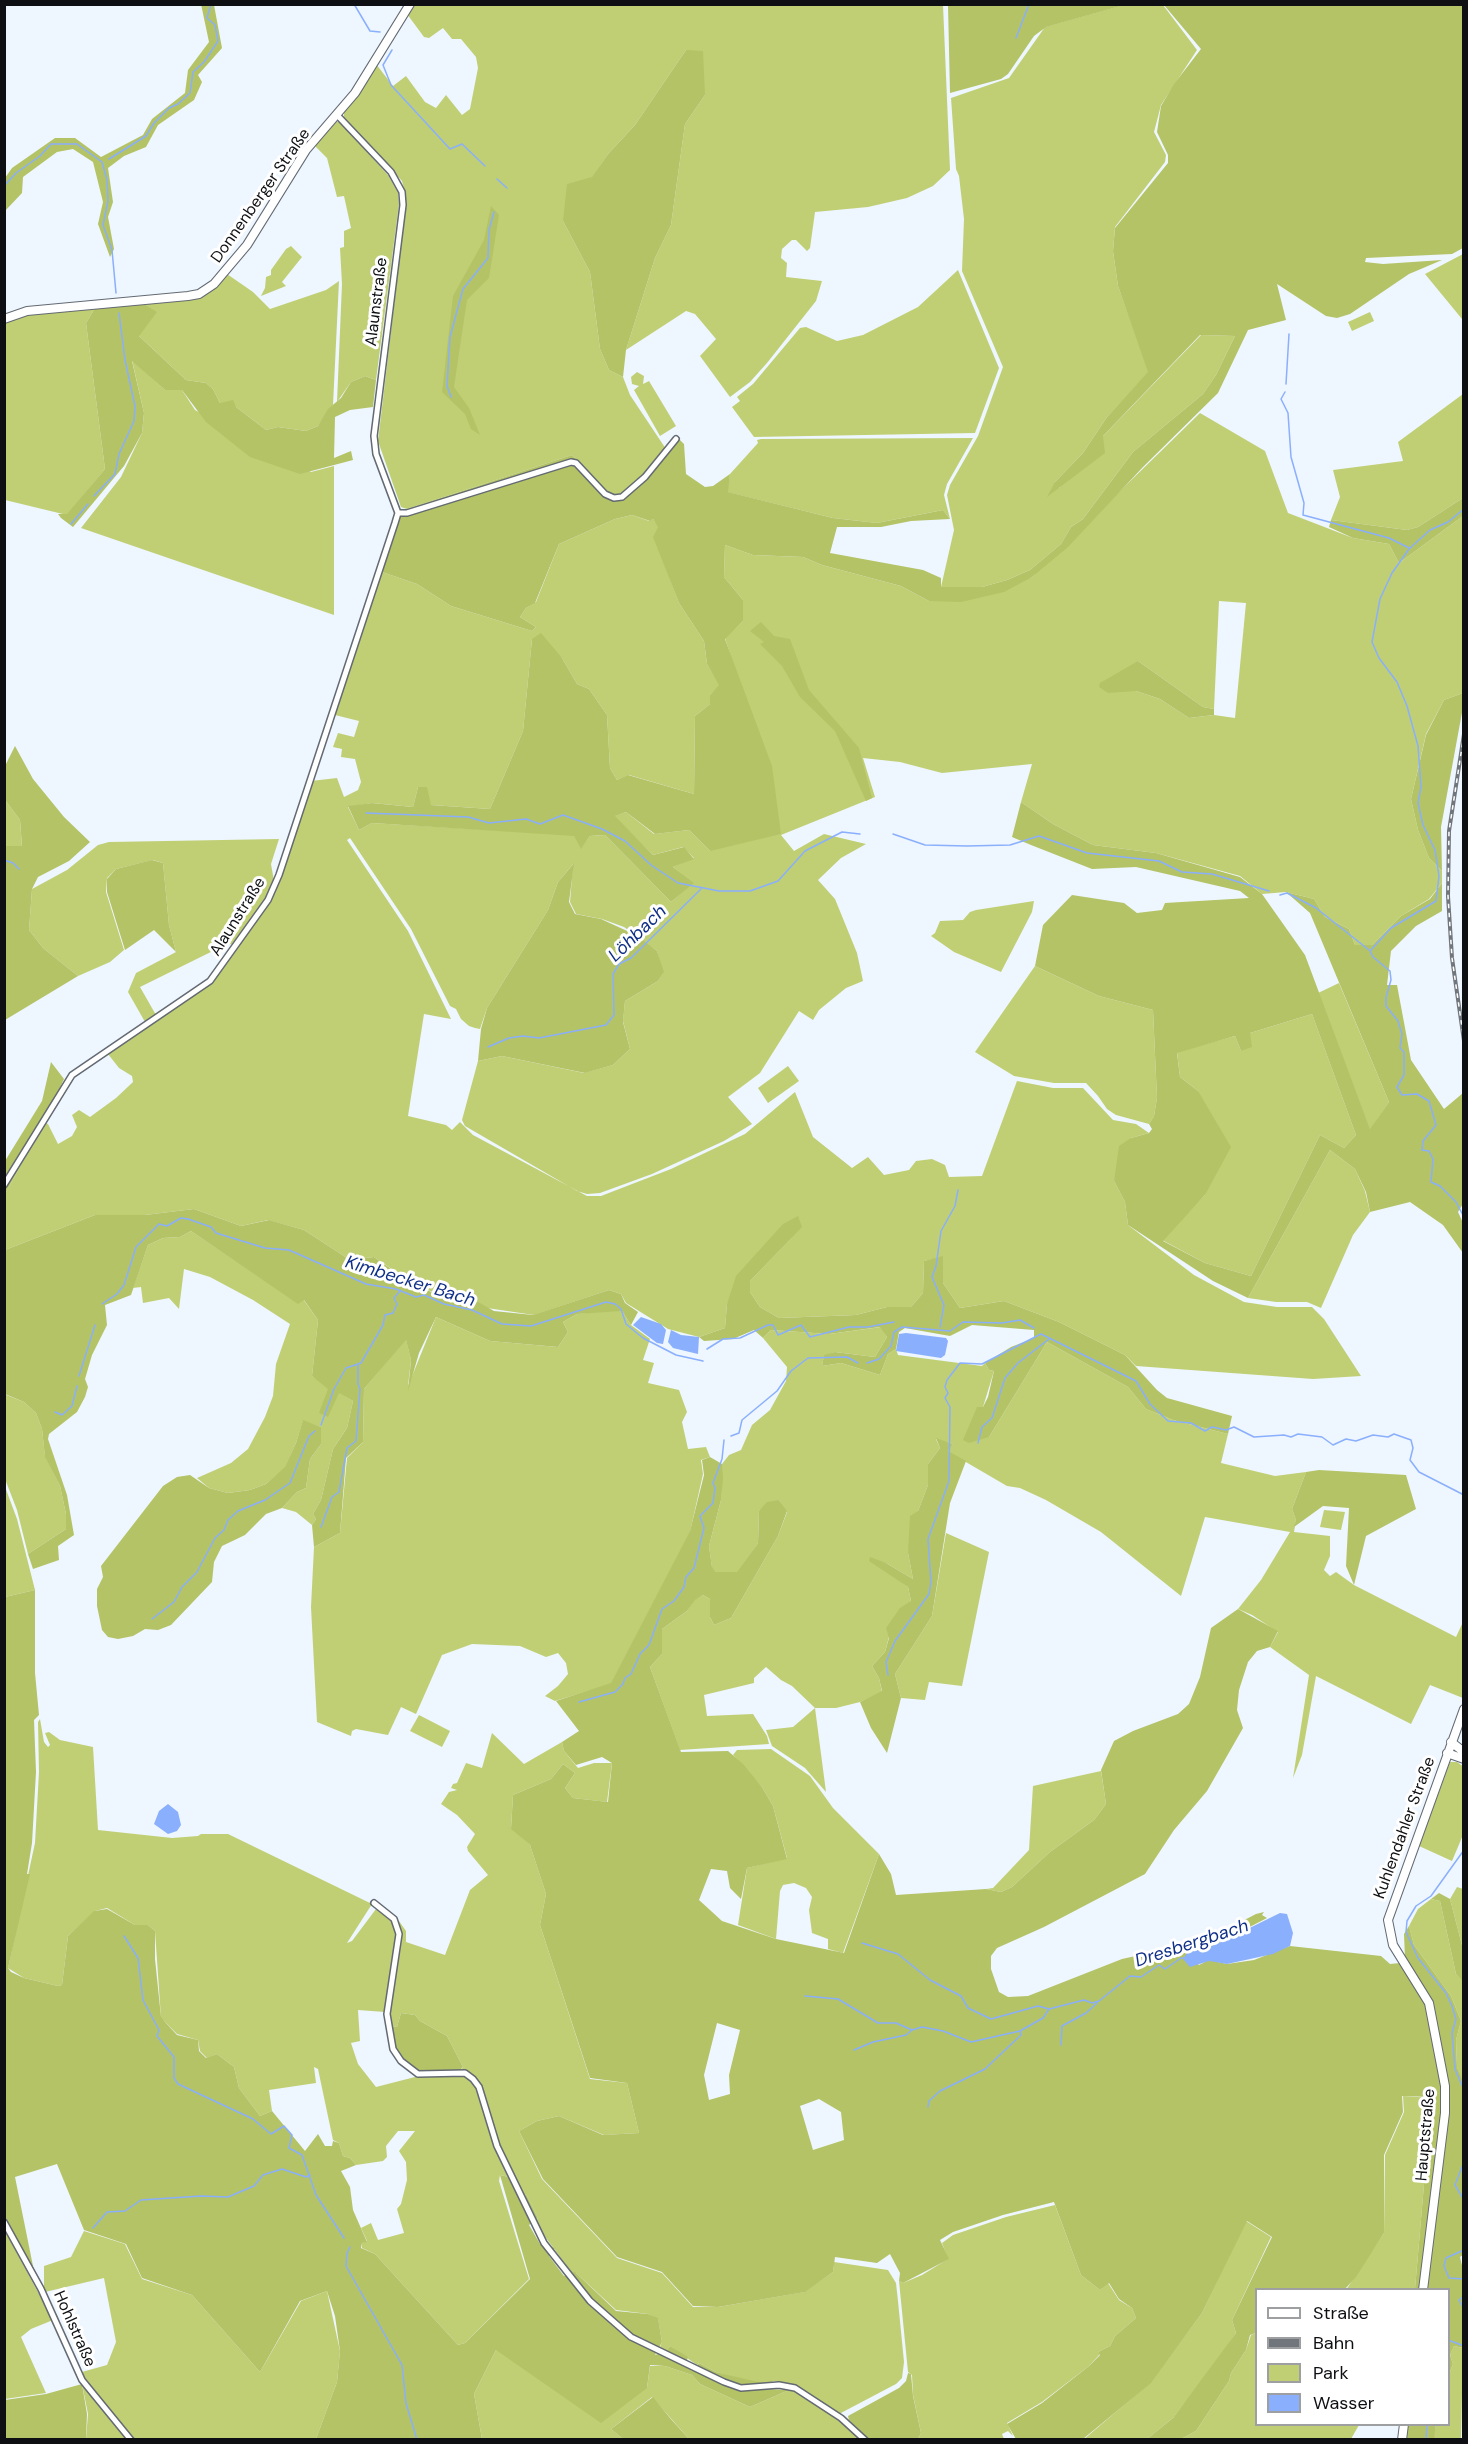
<!DOCTYPE html>
<meta charset="utf-8">
<style>
body{margin:0}
#map{position:relative;width:1468px;height:2444px;overflow:hidden;background:#eef6ff;font-family:"DM Sans",sans-serif}
canvas{display:block}
.frame{position:absolute;inset:0;border:6px solid #0d0f12;pointer-events:none}
.legend{position:absolute;left:1255px;top:2288px;width:195px;height:138px;box-sizing:border-box;background:#fff;border:2px solid #9e9fa0;margin:0;padding:8px 10px;list-style:none;font-size:18px;color:#0d0f12}
.legend li{display:flex;align-items:center;gap:12px;height:30px}
.legend b{width:30px;border:2px solid #9e9fa0}
</style>
<div id="map">
<canvas width="1468" height="2444"></canvas>
<div class="frame"></div>
<ul class="legend">
<li><b style="height:8px;background:#fff"></b>Straße</li>
<li><b style="height:8px;background:#71767c"></b>Bahn</li>
<li><b style="height:16px;background:#c0cf74"></b>Park</li>
<li><b style="height:16px;background:#8aaffd"></b>Wasser</li>
</ul>
</div>
<script>
const g = document.querySelector('canvas').getContext('2d');
g.lineJoin = 'round';
function fill(path, color) {
  g.fillStyle = color;
  g.fill(path, 'evenodd');
}
function shape(rows) {
  const path = new Path2D();
  for (const r of rows) {
    path.moveTo(r[0], r[1]);
    for (let i = 2; i < r.length; i += 2) path.lineTo(r[i], r[i + 1]);
  }
  return path;
}
function strokePath(path, color, width, dash) {
  g.strokeStyle = color;
  g.lineWidth = width;
  g.lineCap = dash ? 'butt' : 'round';
  g.setLineDash(dash || []);
  g.stroke(path);
}
function drawText(font, color, halo, rows, align = 'center') {
  g.font = font + ' "DM Sans",sans-serif';
  g.lineWidth = 6;
  g.setLineDash([]);
  g.textBaseline = 'middle';
  g.strokeStyle = halo;
  g.fillStyle = color;
  for (const [text, x, y, turn = 0] of rows) {
    g.save();
    g.translate(x, y);
    g.rotate((+turn || 0) * Math.PI / 180);
    g.textAlign = isNaN(turn) ? turn : align;
    if (halo) g.strokeText(text, 0, 0);
    g.fillText(text, 0, 0);
    g.restore();
  }
}
fill(shape([
 [413,5,943,5,950,170,933,186,907,198,868,207,815,212,810,248,807,251,796,240,792,240,782,249,781,258,787,263,786,277,822,281,816,301,767,363,750,382,730,397,700,356,716,339,695,314,686,311,626,350,655,258,671,225,685,124,705,95,686,50,635,125,608,154,563,221,590,272,600,349,609,370,623,377,630,395,668,452,626,497,607,492,572,455,407,509,401,507,378,441,406,205,405,192,402,181,344,117,344,112,376,64,393,86,406,76,425,102,436,108,446,95,462,115,470,109,478,68,476,57,461,39,452,39,443,28,429,38,424,37,407,14],
 [1123,5,1163,5,1197,50,1161,105,1154,132,1166,155,1165,162,1115,227,1113,251,1118,286,1149,372,1107,417,1083,453,1055,482,1059,488,1103,436,1201,335,1235,336,1216,375,1203,394,1133,452,1083,519,1071,527,1061,544,1030,570,1007,580,982,587,941,587,954,530,947,495,950,485,978,436,1003,367,962,271,964,219,959,176,956,169,951,98,1009,78,1045,27],
 [336,122,340,122,388,175,398,193,399,204,376,380,365,376,351,382,337,402,342,284,340,248,344,247,344,231,351,228,344,196,337,197,327,158,314,145],
 [291,246,302,257,282,282,286,286,261,296,265,288,266,277,271,275,271,270,286,249],
 [1463,254,1464,318,1462,319,1425,274],
 [958,270,999,368,975,433,754,437,732,407,740,401,737,397,753,384,800,328,806,327,837,341,863,335,918,307],
 [227,274,253,292,270,309,326,290,339,281,333,405,318,426,306,431,278,427,266,430,236,407,220,403,213,389,206,383,186,380,138,335,156,312,143,303,188,299],
 [95,308,86,323,105,469,67,515,5,500,4,322,29,314],
 [1370,312,1374,321,1352,331,1348,322],
 [132,360,165,390,182,390,195,410,311,472,334,466,334,615,81,528,121,477,142,433,144,413],
 [637,372,644,376,643,384,649,381,676,426,660,436,634,390,639,386,632,384,631,377],
 [1463,394,1463,498,1418,527,1407,530,1331,520,1340,497,1333,470,1403,461,1398,442],
 [1200,413,1265,451,1288,513,1353,538,1389,544,1399,563,1463,516,1463,693,1444,700,1426,734,1411,799,1418,830,1429,858,1442,871,1442,883,1429,899,1401,916,1372,945,1355,945,1349,929,1325,917,1314,899,1286,892,1262,894,1240,876,1156,853,1093,845,1053,824,1021,802,1032,764,942,773,900,762,863,758,875,797,781,835,794,851,824,834,866,844,841,858,818,880,835,899,857,953,863,981,846,988,819,1010,813,1020,799,1011,760,1073,728,1097,752,1124,724,1141,652,1174,600,1193,587,1194,577,1191,465,1126,462,1120,478,1061,502,1056,584,1073,613,1065,630,1049,623,1021,625,1001,658,981,663,973,657,951,624,927,602,919,576,914,570,902,573,864,558,882,548,910,487,1008,480,1029,475,1028,469,1026,461,1019,456,1009,450,1006,411,929,350,838,347,840,408,931,451,1019,424,1014,408,1116,446,1125,452,1130,460,1122,473,1135,587,1196,601,1196,671,1169,745,1134,795,1092,813,1137,852,1168,868,1157,884,1175,909,1170,916,1161,932,1159,945,1165,949,1177,982,1176,1017,1081,1053,1088,1083,1088,1113,1120,1136,1124,1149,1133,1131,1138,1114,1181,1125,1202,1128,1225,1194,1275,1244,1302,1277,1307,1312,1307,1324,1319,1361,1376,1313,1379,1136,1366,1125,1355,1059,1322,1004,1301,960,1308,943,1283,943,1257,924,1261,923,1293,911,1307,887,1307,856,1315,779,1318,760,1307,750,1292,750,1281,802,1227,727,1304,725,1328,699,1337,668,1329,626,1303,621,1294,609,1290,534,1315,460,1304,414,1284,374,1257,350,1260,304,1230,268,1220,241,1226,194,1209,145,1215,95,1215,5,1250,5,1194,44,1122,48,1124,58,1144,72,1136,77,1127,72,1115,79,1110,90,1117,116,1098,133,1082,132,1076,119,1068,108,1054,212,983,219,974,275,892,311,781,337,778,344,797,358,790,361,782,355,759,341,757,342,749,333,747,338,733,354,737,359,721,335,715,382,572,417,584,451,606,532,631,536,627,520,617,526,608,536,602,559,544,615,519,632,515,649,521,653,519,659,527,654,537,679,603,704,641,707,664,720,685,710,695,710,704,695,716,694,794,629,775,617,780,610,768,607,715,589,689,577,684,562,658,532,639,523,731,490,809,431,805,418,787,413,807,372,803,348,807,359,830,372,823,574,835,581,848,590,836,605,835,671,902,693,883,673,867,694,858,683,847,653,855,614,816,626,812,654,834,689,830,710,851,733,663,725,638,743,621,743,600,724,577,725,545,753,555,803,557,822,565,901,586,929,601,1032,577],
 [1219,601,1246,603,1235,718,1214,715,1189,718,1160,699,1136,691,1138,661,1203,707,1214,709],
 [973,438,947,484,944,495,950,519,943,510,877,523,833,518,727,492,730,474,758,443,757,440,761,439],
 [4,793,5,800,20,820,22,847,5,846],
 [279,839,271,864,274,881,266,897,232,944,225,945,140,987,156,1015,145,1022,128,992,136,973,176,952,169,925,163,863,153,860,116,869,107,878,106,892,124,950,110,962,78,976,43,948,29,930,32,889,67,870,98,845,109,842],
 [1034,901,1032,912,1001,972,954,952,931,936,935,933,940,921,963,920,970,912,976,910],
 [1035,966,1099,996,1153,1010,1157,1098,1154,1116,1149,1124,1116,1115,1107,1109,1098,1096,1086,1083,1054,1083,1014,1076,975,1052],
 [1339,983,1389,1102,1370,1130,1318,993],
 [1312,1014,1356,1135,1344,1148,1320,1135,1251,1276,1205,1263,1162,1240,1205,1195,1198,1091,1180,1077,1177,1052,1235,1036,1241,1051,1250,1033],
 [788,1066,799,1081,768,1103,758,1088],
 [1330,1150,1355,1169,1365,1191,1370,1212,1353,1235,1321,1308,1307,1302,1276,1302,1248,1298],
 [191,1231,298,1303,303,1299,318,1320,312,1376,353,1401,347,1428,333,1449,321,1500,313,1514,316,1519,312,1525,296,1512,282,1508,297,1492,306,1488,310,1459,321,1444,321,1427,303,1421,296,1443,285,1468,266,1484,250,1490,228,1493,209,1488,197,1478,231,1463,248,1449,265,1417,273,1396,276,1364,290,1324,253,1300,210,1277,184,1269,179,1309,169,1298,143,1303,141,1287,133,1288,148,1245,163,1238,180,1237],
 [604,1311,622,1311,631,1325,650,1339,643,1360,654,1363,648,1383,679,1390,687,1412,682,1422,688,1449,706,1447,710,1457,701,1460,703,1474,690,1532,611,1684,555,1701,545,1696,558,1686,568,1674,566,1663,558,1653,546,1657,520,1646,472,1644,442,1655,416,1714,401,1707,388,1735,356,1729,352,1731,351,1736,317,1722,311,1607,314,1547,340,1533,347,1458,363,1442,364,1389,406,1339,411,1360,408,1386,436,1317,490,1341,558,1347,568,1332,563,1322,577,1314],
 [881,1327,887,1337,875,1357,835,1352,824,1356,822,1366,841,1363,880,1375,888,1354,896,1349,898,1355,982,1366,985,1363,989,1370,994,1371,983,1407,989,1437,1047,1342,1128,1387,1146,1409,1173,1420,1228,1434,1221,1463,1275,1476,1306,1472,1292,1509,1296,1520,1294,1532,1330,1536,1330,1556,1324,1570,1330,1576,1336,1572,1354,1585,1456,1637,1463,1622,1463,1698,1430,1685,1411,1724,1316,1676,1302,1755,1293,1778,1309,1675,1270,1647,1278,1632,1252,1615,1238,1609,1261,1580,1290,1532,1205,1517,1181,1596,1101,1532,1046,1500,1020,1488,1007,1486,947,1451,953,1444,936,1439,940,1448,928,1464,928,1485,918,1511,908,1553,913,1579,886,1563,888,1571,908,1587,911,1601,889,1637,885,1652,872,1666,879,1678,882,1692,860,1702,836,1708,815,1708,826,1792,805,1768,772,1746,766,1730,793,1727,815,1708,792,1686,781,1680,766,1667,754,1678,754,1683,704,1695,707,1716,753,1714,767,1736,769,1744,680,1750,650,1667,662,1654,662,1629,687,1611,694,1600,703,1595,710,1599,710,1617,714,1625,731,1618,778,1536,787,1512,779,1500,759,1511,758,1543,737,1573,716,1572,712,1568,709,1546,721,1500,722,1464,729,1455,741,1450,752,1425,770,1410,786,1381,787,1367,763,1338,771,1330,829,1334],
 [4,1394,24,1402,36,1413,42,1429,45,1456,60,1486,66,1514,66,1529,28,1554,17,1510,5,1479],
 [4,1484,17,1519,35,1590,5,1597],
 [1324,1510,1345,1512,1341,1530,1320,1527],
 [946,1533,989,1552,962,1686,929,1682,925,1700,901,1698,895,1674,932,1616],
 [419,1715,450,1731,442,1747,410,1731],
 [40,1719,44,1742,48,1747,50,1745,45,1733,49,1732,60,1740,93,1747,98,1830,172,1838,198,1836,201,1834,228,1834,372,1904,347,1943,352,1941,376,1909,391,1920,397,1935,385,2012,358,2010,360,2041,351,2043,358,2064,376,2087,415,2077,458,2075,463,2067,447,2036,420,2021,415,2015,401,2013,397,2027,390,2026,389,2019,401,1942,399,1921,406,1931,406,1942,445,1955,470,1890,488,1875,468,1851,467,1847,475,1834,457,1815,441,1804,449,1792,457,1790,451,1788,453,1784,457,1783,466,1763,482,1768,492,1733,524,1764,562,1742,564,1751,578,1768,594,1763,612,1763,607,1802,573,1798,565,1788,575,1773,563,1764,551,1779,513,1795,511,1828,530,1845,546,1894,540,1925,590,2079,627,2083,639,2133,604,2135,559,2116,537,2121,519,2131,542,2179,617,2258,662,2273,693,2307,718,2307,804,2292,833,2272,834,2262,888,2270,896,2283,898,2301,904,2362,902,2378,896,2384,839,2414,790,2384,774,2381,767,2384,757,2383,716,2372,699,2363,697,2365,670,2346,666,2351,660,2347,662,2342,658,2319,648,2314,616,2310,576,2273,572,2273,543,2234,536,2220,538,2218,527,2196,517,2194,509,2177,500,2175,499,2181,529,2279,465,2343,458,2345,375,2254,362,2248,362,2243,367,2241,361,2228,371,2223,378,2240,404,2233,397,2209,401,2204,407,2180,406,2162,399,2151,415,2131,398,2131,386,2146,387,2157,383,2161,356,2165,350,2158,343,2156,339,2143,333,2140,318,2069,314,2067,316,2083,269,2090,272,2111,260,2116,239,2088,234,2067,217,2054,207,2058,200,2051,198,2040,177,2034,161,2018,155,1931,148,1925,135,1925,107,1908,95,1911,68,1936,62,1985,58,1986,24,1978,8,1968,35,1843,39,1772,38,1722],
 [771,1749,810,1776,833,1808,879,1854,843,1953,828,1949,828,1939,812,1933,809,1910,812,1897,806,1888,794,1883,783,1885,780,1891,776,1939,738,1925,747,1868,787,1858,773,1806,762,1787,733,1755,737,1750],
 [1450,1762,1457,1762,1464,1767,1463,1835,1452,1861,1419,1846],
 [1101,1771,1106,1804,1094,1820,1050,1852,1012,1887,1001,1892,986,1889,993,1888,1029,1850,1033,1786],
 [1457,1887,1463,1889,1463,1949,1450,1899],
 [1431,1899,1440,1901,1456,1974,1463,1980,1463,2084,1457,2067,1456,2040,1461,2021,1451,1996,1414,1945,1409,1926,1418,1909],
 [1403,2096,1432,2098,1434,2108,1428,2138,1415,2289,1346,2290,1384,2233,1385,2155,1404,2112],
 [1055,2205,1081,2275,1100,2290,1108,2283,1119,2300,1132,2308,1136,2318,1115,2336,1110,2346,1098,2352,1100,2354,1089,2366,1042,2402,1007,2423,1013,2436,1008,2431,1002,2434,1004,2439,918,2439,921,2433,913,2395,912,2375,908,2372,899,2281,903,2283,922,2275,948,2259,942,2243,953,2235,1006,2217],
 [1246,2221,1271,2237,1232,2320,1236,2333,1219,2358,1173,2418,1147,2439,1083,2440,1151,2382,1202,2313],
 [4,2229,53,2320,31,2329,21,2337,46,2393,5,2399],
 [84,2231,125,2244,142,2279,192,2295,260,2372,301,2301,327,2291,340,2351,337,2382,316,2439,86,2439,88,2414,82,2384,86,2382,82,2372,107,2365,116,2342,104,2278,45,2292,44,2287,44,2266,71,2257],
 [1256,2333,1256,2424,1359,2425,1351,2439,1181,2439,1196,2431,1229,2381,1231,2373,1246,2350,1251,2335],
 [1454,2346,1463,2348,1461,2439,1433,2440,1436,2425,1448,2424,1449,2374,1453,2364,1450,2355],
 [496,2350,647,2388,650,2366,665,2366,692,2375,700,2384,750,2407,789,2390,794,2391,840,2420,861,2439,689,2439,652,2397,611,2429,623,2439,482,2439,474,2394]
]), '#c0cf74');
fill(shape([
 [201,4,214,5,222,48,198,75,202,82,194,100,158,125,146,147,124,156,108,168,113,202,108,217,114,249,110,257,98,224,103,202,93,162,73,149,57,152,23,177,22,193,5,211,5,178,12,168,55,138,75,138,101,157,143,135,152,119,185,93,188,70,209,42],
 [948,5,948,4,1124,5,1046,27,1034,36,1008,74,1001,79,950,93],
 [1164,5,1463,5,1463,248,1452,254,1366,258,1365,262,1383,264,1442,260,1409,274,1350,314,1337,318,1326,316,1277,284,1286,320,1248,330,1218,393,1143,467,1068,547,1032,577,1004,592,961,602,929,601,901,586,822,565,803,557,753,555,725,545,724,577,743,600,743,621,725,639,772,766,781,834,710,851,689,830,655,834,626,812,615,816,653,855,684,847,694,859,673,867,694,883,671,902,605,835,590,836,581,849,574,836,372,823,359,830,348,806,372,803,413,807,418,787,427,787,431,805,490,809,523,731,532,639,541,633,562,658,577,684,589,689,607,715,610,768,617,780,628,775,694,794,695,716,710,704,710,695,719,685,707,664,704,641,679,603,653,537,658,527,653,519,650,521,632,515,615,519,559,544,535,603,526,608,520,617,536,627,532,631,451,606,417,584,382,572,400,514,407,509,572,455,607,492,626,497,679,439,684,444,686,474,705,487,713,486,730,474,728,492,833,518,877,523,943,510,950,519,911,521,881,527,837,527,830,553,923,570,941,578,941,587,982,587,1007,580,1030,570,1061,544,1071,527,1083,519,1133,452,1203,394,1216,375,1235,336,1200,335,1103,436,1105,453,1047,497,1055,482,1083,453,1107,417,1148,372,1118,286,1113,251,1115,228,1168,163,1168,155,1157,132,1161,106,1174,84,1201,49],
 [686,50,703,51,705,95,685,124,671,225,655,258,626,350,623,377,609,370,600,349,590,272,563,221,567,184,592,177,608,154,635,125],
 [491,206,499,215,489,278,467,300,454,387,469,408,480,435,471,429,465,414,442,392,453,296,484,240],
 [143,303,157,312,139,336,186,380,206,383,213,389,220,403,233,400,236,407,266,430,278,427,306,431,318,426,328,409,341,398,351,382,365,376,376,380,373,407,350,410,335,417,334,458,351,451,353,460,300,474,250,457,206,422,182,390,165,390,132,361,144,413,142,433,124,466,73,527,61,518,58,514,67,514,105,469,86,323,95,308],
 [1463,498,1463,516,1399,563,1389,544,1353,538,1329,527,1331,520,1407,530,1418,527],
 [761,622,774,636,790,639,809,690,859,748,872,798,866,801,835,731,800,697,782,666,760,644,764,642,750,631],
 [1138,661,1203,707,1214,709,1214,715,1189,718,1160,699,1136,691,1108,693,1099,687,1100,683],
 [1463,693,1463,707,1441,827,1442,871,1429,858,1418,830,1411,799,1426,735,1444,700],
 [15,746,33,779,64,817,90,842,69,861,38,877,32,889,29,930,43,948,78,976,5,1020,5,846,22,846,20,820,5,800,5,766],
 [1021,802,1053,824,1093,845,1156,853,1240,877,1262,894,1305,955,1370,1129,1389,1102,1310,913,1286,892,1314,899,1325,917,1349,929,1355,945,1372,945,1401,916,1430,899,1442,883,1442,911,1416,926,1391,951,1387,985,1397,985,1411,1060,1444,1109,1463,1093,1464,1202,1458,1212,1463,1223,1463,1253,1443,1225,1410,1202,1370,1212,1366,1192,1355,1169,1330,1150,1248,1298,1213,1281,1128,1225,1125,1202,1114,1181,1119,1146,1131,1138,1149,1133,1152,1129,1149,1124,1154,1116,1157,1098,1153,1010,1099,996,1035,966,1043,925,1072,895,1124,903,1137,913,1162,910,1165,903,1249,898,1240,891,1136,867,1092,869,1031,845,1012,837],
 [1312,1014,1356,1135,1344,1148,1320,1135,1251,1276,1205,1263,1163,1241,1205,1195,1231,1147,1198,1091,1180,1077,1177,1053,1235,1036,1241,1051,1252,1047,1250,1033],
 [152,860,163,863,169,925,176,952,154,930,125,950,107,892,107,879,116,869],
 [574,863,569,902,575,914,601,919,638,936,657,951,664,972,658,981,625,1001,623,1022,630,1049,613,1065,585,1073,502,1056,478,1061,481,1029,487,1008,548,910,558,882],
 [51,1062,64,1079,44,1122,5,1194,5,1161,42,1101],
 [194,1209,241,1226,269,1220,304,1230,350,1260,374,1257,413,1284,459,1304,478,1302,494,1311,533,1315,609,1290,621,1294,625,1303,638,1312,631,1325,622,1311,577,1314,563,1322,568,1332,558,1347,490,1341,436,1317,419,1353,408,1391,411,1360,406,1340,364,1389,363,1442,346,1458,340,1533,314,1547,312,1525,316,1519,313,1514,321,1500,333,1449,347,1428,353,1401,339,1393,328,1417,319,1413,328,1389,312,1376,318,1320,304,1300,298,1304,191,1231,180,1237,163,1238,148,1245,131,1295,105,1305,107,1325,92,1355,85,1379,88,1387,85,1397,77,1412,49,1434,48,1439,67,1495,74,1535,58,1546,59,1560,33,1569,28,1554,66,1529,66,1514,60,1486,45,1457,42,1429,36,1413,24,1402,5,1394,5,1250,95,1215,145,1215],
 [798,1216,802,1227,750,1281,750,1292,760,1307,779,1318,856,1315,887,1307,911,1307,923,1293,924,1261,943,1256,943,1283,960,1308,1004,1301,1059,1322,1125,1355,1157,1390,1167,1398,1232,1416,1228,1434,1173,1420,1146,1409,1128,1387,1047,1342,989,1437,969,1443,963,1440,977,1407,983,1407,988,1397,994,1371,989,1370,985,1363,1011,1347,1034,1338,1034,1330,972,1325,950,1336,905,1328,899,1332,896,1349,888,1354,880,1375,841,1363,822,1366,824,1355,835,1352,875,1357,887,1337,880,1327,829,1334,771,1330,763,1338,754,1330,733,1339,704,1341,699,1337,725,1328,727,1304,736,1276,783,1224],
 [303,1420,321,1427,321,1444,310,1459,306,1488,297,1492,282,1508,266,1514,245,1535,222,1546,214,1562,212,1582,171,1625,158,1630,145,1629,133,1636,118,1639,108,1637,102,1630,97,1606,97,1589,103,1577,101,1566,163,1486,177,1477,190,1475,209,1488,228,1493,250,1490,266,1484,285,1467,296,1443],
 [936,1438,953,1444,948,1451,966,1461,950,1503,932,1616,895,1674,901,1698,887,1753,871,1728,860,1702,882,1691,879,1678,872,1666,885,1652,889,1638,886,1628,900,1608,911,1601,908,1587,869,1561,870,1557,886,1563,913,1579,908,1553,910,1516,918,1511,928,1485,928,1464,940,1448],
 [710,1457,722,1464,723,1478,721,1500,709,1546,712,1567,716,1572,737,1572,758,1543,759,1511,767,1502,779,1500,787,1511,778,1536,731,1618,714,1625,710,1617,710,1599,703,1595,695,1600,687,1611,662,1629,662,1654,650,1667,681,1752,728,1751,743,1764,762,1787,773,1806,787,1859,747,1868,741,1899,730,1888,727,1871,711,1869,699,1900,722,1921,776,1939,844,1953,879,1854,891,1874,896,1895,986,1889,1001,1892,1012,1887,1050,1852,1094,1820,1106,1804,1101,1770,1114,1741,1133,1731,1178,1714,1189,1704,1200,1677,1211,1628,1238,1609,1278,1631,1270,1647,1257,1651,1248,1662,1239,1690,1237,1710,1243,1728,1207,1791,1174,1830,1145,1874,1044,1927,997,1948,991,1956,991,1969,999,1992,1008,1997,1028,1996,1122,1959,1204,1941,1256,1914,1264,1912,1262,1915,1267,1918,1215,1945,1187,1953,1199,1965,1209,1960,1227,1964,1254,1960,1290,1946,1381,1956,1390,1964,1400,1963,1405,1958,1404,1934,1409,1926,1414,1945,1451,1996,1461,2021,1456,2040,1457,2067,1464,2084,1464,2254,1460,2257,1464,2274,1463,2348,1454,2346,1450,2355,1453,2364,1449,2374,1448,2290,1415,2289,1428,2138,1434,2108,1431,2097,1402,2096,1403,2112,1384,2155,1384,2233,1356,2277,1345,2289,1256,2290,1256,2333,1250,2335,1246,2350,1231,2373,1229,2381,1196,2431,1181,2439,1147,2439,1173,2418,1236,2333,1232,2320,1272,2237,1247,2221,1202,2313,1151,2383,1083,2439,1016,2439,1007,2424,1042,2403,1089,2366,1100,2355,1098,2352,1110,2346,1115,2336,1136,2318,1132,2308,1119,2299,1109,2283,1100,2290,1081,2275,1054,2202,1003,2215,953,2232,940,2240,949,2259,903,2283,899,2281,900,2273,890,2254,877,2263,835,2257,833,2272,805,2292,718,2307,693,2306,662,2272,617,2257,543,2179,519,2131,537,2121,559,2116,603,2135,639,2133,627,2083,590,2078,540,1925,546,1894,530,1845,511,1829,513,1795,551,1779,563,1764,575,1773,565,1788,573,1798,608,1802,612,1763,602,1757,576,1765,564,1751,562,1742,579,1731,556,1701,611,1683,690,1531,704,1475,702,1460],
 [717,2023,740,2030,729,2075,730,2094,709,2100,704,2075],
 [819,2099,841,2112,844,2140,813,2150,800,2106],
 [1319,1470,1406,1475,1416,1509,1366,1536,1354,1585,1346,1566,1349,1508,1323,1506,1294,1527,1296,1520,1292,1509,1306,1472],
 [35,1590,35,1673,39,1715,34,1720,36,1772,32,1843,27,1874,30,1874,8,1968,11,1972,24,1978,58,1986,62,1985,68,1936,94,1911,107,1909,135,1925,148,1925,155,1931,155,1959,161,2017,165,2022,177,2035,198,2040,199,2051,206,2058,217,2054,234,2067,239,2088,260,2116,272,2111,305,2151,318,2134,325,2146,332,2146,333,2141,339,2143,343,2156,350,2158,356,2165,341,2171,350,2187,353,2210,367,2242,362,2243,361,2248,375,2254,458,2345,465,2343,530,2279,500,2175,509,2177,517,2194,527,2196,538,2218,529,2225,540,2244,555,2248,549,2256,564,2276,575,2272,616,2311,648,2314,658,2318,662,2342,655,2355,666,2351,670,2346,688,2357,685,2367,693,2371,699,2363,716,2372,766,2384,766,2389,789,2390,750,2407,700,2384,692,2375,665,2366,650,2365,647,2388,601,2423,496,2350,474,2394,482,2439,316,2439,337,2382,340,2351,335,2316,327,2291,300,2301,260,2372,192,2295,142,2278,126,2244,84,2230,57,2164,15,2177,34,2271,5,2216,5,1597],
 [1439,1893,1450,1899,1463,1949,1463,1981,1456,1974,1440,1901,1431,1899],
 [401,2013,415,2015,420,2021,447,2036,463,2067,460,2070,418,2072,402,2059,391,2037,390,2026,397,2027],
 [908,2373,911,2374,913,2396,921,2433,918,2439,869,2439,849,2420,848,2416,899,2388,906,2381],
 [82,2384,87,2414,86,2439,5,2439,5,2400,46,2394],
 [653,2397,670,2418,689,2439,623,2439,611,2429],
 [1401,2425,1436,2425,1434,2439,1399,2440]
]), '#b4c365');
fill(shape([
 [641,1317,661,1324,666,1330,663,1344,657,1343,633,1325],
 [671,1330,681,1335,699,1337,698,1354,673,1348,668,1342],
 [906,1333,946,1338,948,1341,945,1355,941,1358,896,1351,899,1334],
 [168,1804,178,1812,181,1825,177,1831,168,1834,154,1824,159,1811],
 [1280,1913,1287,1914,1293,1933,1290,1946,1273,1954,1227,1964,1209,1961,1190,1967,1183,1959,1187,1953,1215,1945]
]), '#8aaffd');
strokePath(shape([
 [354,4,370,31,380,32],
 [1016,38,1029,4],
 [392,50,383,65,391,85,450,149,462,144,485,166],
 [109,159,146,136,154,123,169,108,178,104,190,93,193,72,204,62,218,41,215,25,207,18,211,4],
 [497,179,507,188],
 [4,186,16,173,40,156,51,144,77,144,102,162,107,180,108,201,103,225,112,250,116,293],
 [1286,384,1289,334],
 [1285,392,1281,399,1288,413,1291,457,1304,503,1303,515,1389,538,1409,548],
 [451,397,447,386,450,337,463,289,488,258,489,230,494,212],
 [94,496,115,474,119,454,134,421,135,406,125,360,119,313],
 [1464,509,1448,522,1430,530,1409,549,1392,573,1380,599,1372,642,1379,658,1397,682,1407,706,1418,746,1421,787,1418,803,1423,825,1435,850,1439,876,1436,901,1391,928,1370,951,1373,957,1390,971,1391,980,1386,997,1386,1006,1398,1021,1402,1034,1400,1048,1404,1052,1404,1075,1397,1087,1402,1095,1417,1094,1429,1101,1436,1125,1423,1141,1422,1150,1429,1151,1433,1159,1431,1182,1440,1186,1456,1202,1464,1217],
 [71,524,88,504],
 [366,813,468,817,489,823,526,819,540,824,563,815,602,829,625,841,651,865,678,883,719,891,750,891,778,881,805,851,842,832,860,834],
 [893,834,925,845,967,846,1010,845,1039,836,1087,853,1159,861,1182,872,1212,874,1269,891],
 [4,860,13,863,19,869],
 [1280,895,1287,893,1316,908,1369,950],
 [488,1047,509,1038,523,1036,539,1038,606,1025,614,1015,613,974,619,964,631,958,701,889],
 [102,1304,117,1294,124,1285,136,1247,159,1224,167,1226,181,1218,188,1219,211,1227,216,1233,265,1248,289,1250,366,1284,396,1289,416,1297,424,1295,444,1304,472,1310,502,1324,531,1326,606,1302,615,1304,621,1309,626,1324,643,1338,676,1355,703,1361],
 [940,1327,944,1305,932,1277,936,1266,941,1231,955,1206,958,1190],
 [707,1349,723,1339,740,1338,768,1325,773,1325,778,1335,801,1325,810,1337,849,1327,868,1327,894,1322],
 [867,1363,879,1359,891,1346,894,1332,902,1327,950,1331,963,1322,1002,1323,1020,1320,1034,1328],
 [79,1376,95,1325],
 [55,1412,62,1415,72,1406,77,1386],
 [321,1425,334,1389,346,1368,361,1363,383,1325,385,1315,393,1313,397,1304,394,1298,400,1291],
 [731,1436,739,1433,742,1420,777,1391,791,1371,808,1358,847,1357,858,1363],
 [978,1443,982,1427,992,1418,1005,1378,1018,1363,1049,1339],
 [321,1527,332,1497,339,1492,347,1448,356,1441,360,1389,358,1384,358,1364],
 [152,1619,174,1602,182,1587,197,1572,215,1538,224,1530,228,1520,238,1511,265,1500,290,1483,309,1436,315,1431],
 [888,1675,886,1662,895,1641,929,1594,931,1582,928,1539,949,1481,950,1407,945,1398,948,1393,945,1387,947,1380,960,1363,982,1364,1041,1334,1136,1381,1150,1404,1168,1421,1191,1423,1205,1431,1212,1427,1226,1430,1234,1427,1254,1437,1284,1435,1291,1437,1298,1434,1322,1437,1333,1445,1346,1439,1356,1441,1373,1435,1388,1437,1394,1434,1411,1440,1413,1448,1410,1460,1419,1472,1464,1495],
 [579,1702,615,1692,623,1684,625,1678,631,1674,640,1654,649,1645,662,1609,674,1601,684,1587,686,1577,694,1568,704,1528,700,1516,713,1503,715,1488,713,1483,722,1459,724,1440],
 [1464,1850,1431,1896,1416,1906,1407,1921,1406,1932,1418,1958,1446,1993,1452,2006,1456,2019,1452,2033,1455,2069,1464,2090],
 [124,1936,138,1958,143,2000,159,2030,157,2036,174,2057,174,2078,178,2084,253,2119,271,2134,284,2126,292,2135,289,2148,302,2155,316,2195,344,2238],
 [862,1943,898,1954,930,1980,961,1996,968,2008,991,2019,1038,2006,1049,2009],
 [805,1996,838,1999,878,2023,896,2023,912,2030,922,2027,943,2031,971,2042,1020,2031,1043,2018,1049,2009,1084,2000,1092,2003,1099,2001,1130,1976,1141,1977,1159,1965,1165,1969,1181,1958,1184,1958],
 [1061,2045,1062,2026,1086,2013,1097,2003],
 [854,2050,873,2042,906,2035,912,2030],
 [928,2107,929,2101,940,2091,985,2069,1021,2035,1020,2031],
 [1464,2162,1455,2185,1464,2200],
 [93,2228,107,2212,125,2211,141,2200,201,2196,228,2197,254,2186,263,2175,282,2169,306,2177,310,2175],
 [350,2247,347,2253,346,2266,402,2365,406,2403,417,2440],
 [1464,2250,1446,2258,1444,2266,1449,2278,1464,2279],
 [1464,2296,1459,2300,1464,2309],
 [1448,2340,1464,2346],
 [1426,2440,1427,2424]
]), '#8aaffd', 1.5);
const street = shape([
 [398,513,407,513,571,462,576,463,605,494,614,498,622,497,645,477,676,439],
 [4,1185,72,1075,210,981,268,900,279,875,395,523,398,513,376,454,374,436,403,205,402,192,391,172,337,115],
 [374,1903,394,1919,399,1934,387,2014,393,2049,401,2061,418,2074,465,2073,473,2079,479,2087,497,2146,544,2243,590,2301,631,2337,724,2382,741,2388,779,2385,795,2388,841,2418,865,2440],
 [4,2222,41,2289,82,2380,131,2440]
]);
const secondary = shape([
 [4,319,27,311,188,296,199,294,214,284,247,245,306,150,355,93,410,4],
 [1451,1742,1464,1752],
 [1447,1753,1464,1759],
 [1423,2290,1445,2113,1445,2086,1429,2003,1393,1945,1388,1920,1464,1709],
 [1402,2440,1404,2424]
]);
strokePath(street, '#636a72', 8);
strokePath(secondary, '#636a72', 10);
strokePath(street, '#fff', 5);
strokePath(secondary, '#fff', 8);
const rail = shape([
 [1464,734,1449,831,1448,896,1452,958,1464,1041]
]);
strokePath(rail, '#71767c', 4);
strokePath(rail, '#fff', 1.5, [4.5]);
drawText('16px', '#0d0f12', '#fff', [
 ["Donnenberger Straße",261,196,-55],
 ["Alaunstraße",377,302,-83],
 ["Alaunstraße",238,917,-58],
 ["Kuhlendahler Straße",1405,1828,-70],
 ["Hauptstraße",1426,2135,-85],
 ["Hohlstraße",74,2329,66]
]);
drawText('italic 18px', '#103088', '#fff', [
 ["Löhbach",638,934,-44],
 ["Kimbecker Bach",410,1282,17],
 ["Dresbergbach",1192,1944,-18]
]);
</script>
